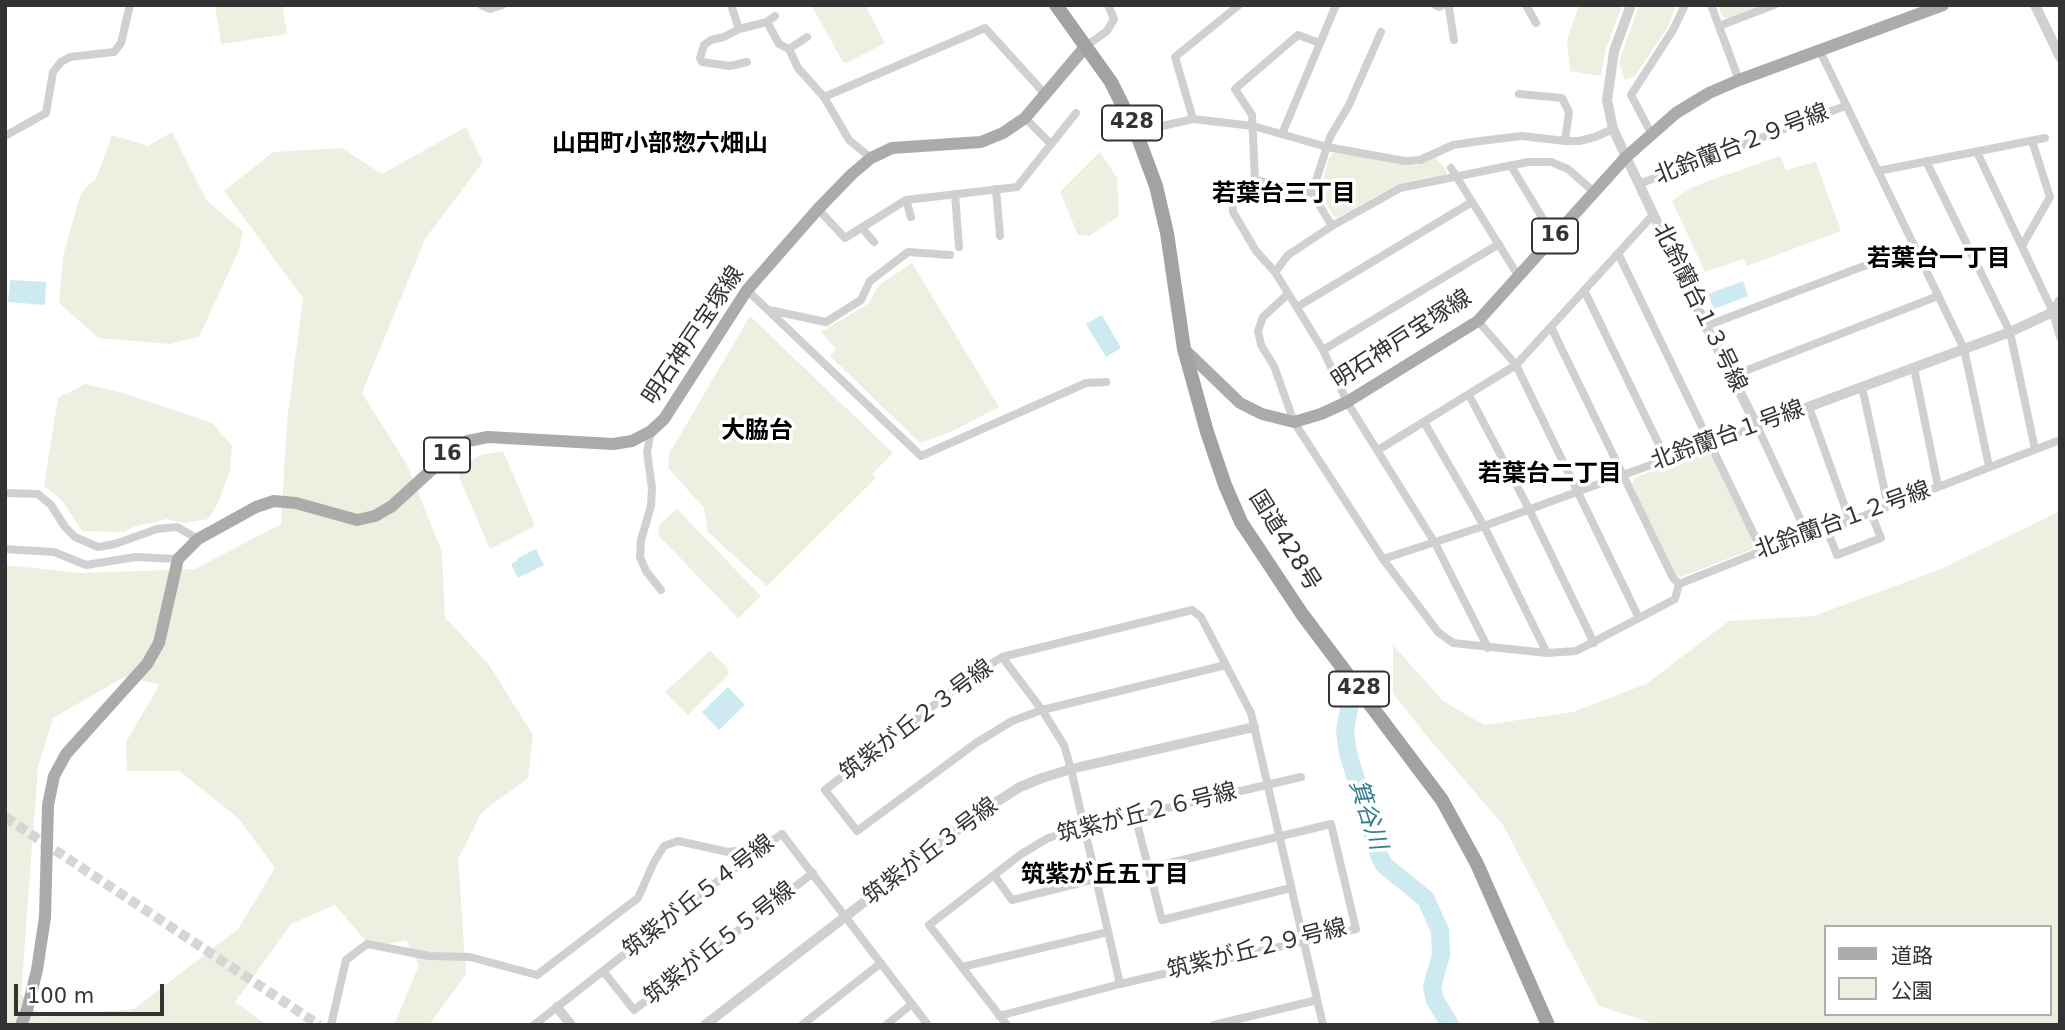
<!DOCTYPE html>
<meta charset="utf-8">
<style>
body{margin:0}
#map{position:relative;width:2065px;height:1030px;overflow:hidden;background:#fff;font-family:"DejaVu Sans","Noto Sans JP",sans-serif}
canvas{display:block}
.frame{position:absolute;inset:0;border:7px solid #333;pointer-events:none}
.legend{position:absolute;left:1824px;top:925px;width:228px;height:91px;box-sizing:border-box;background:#fff;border:2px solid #adadad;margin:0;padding:9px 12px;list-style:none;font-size:21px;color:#333}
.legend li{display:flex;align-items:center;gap:14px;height:35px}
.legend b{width:35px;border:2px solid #adadad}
.scale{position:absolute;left:14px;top:984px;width:150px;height:32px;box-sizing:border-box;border:4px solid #333;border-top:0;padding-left:9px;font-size:21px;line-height:24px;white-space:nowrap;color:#333;-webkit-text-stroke:5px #fff;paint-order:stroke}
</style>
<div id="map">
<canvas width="2065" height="1030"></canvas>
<div class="frame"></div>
<ul class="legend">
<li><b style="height:9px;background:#ababab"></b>道路</li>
<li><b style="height:19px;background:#ecf0e0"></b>公園</li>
</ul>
<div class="scale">100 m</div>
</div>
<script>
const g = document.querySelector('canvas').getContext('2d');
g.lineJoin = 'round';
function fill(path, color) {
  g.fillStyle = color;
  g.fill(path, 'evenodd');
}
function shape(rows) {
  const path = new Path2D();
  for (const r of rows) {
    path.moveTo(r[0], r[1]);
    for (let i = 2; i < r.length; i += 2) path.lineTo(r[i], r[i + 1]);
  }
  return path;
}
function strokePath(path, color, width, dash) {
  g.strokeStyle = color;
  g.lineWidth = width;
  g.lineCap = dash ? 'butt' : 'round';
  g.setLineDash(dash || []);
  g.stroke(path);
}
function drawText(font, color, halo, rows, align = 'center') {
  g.font = font + ' "DejaVu Sans","Noto Sans JP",sans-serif';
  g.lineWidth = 7;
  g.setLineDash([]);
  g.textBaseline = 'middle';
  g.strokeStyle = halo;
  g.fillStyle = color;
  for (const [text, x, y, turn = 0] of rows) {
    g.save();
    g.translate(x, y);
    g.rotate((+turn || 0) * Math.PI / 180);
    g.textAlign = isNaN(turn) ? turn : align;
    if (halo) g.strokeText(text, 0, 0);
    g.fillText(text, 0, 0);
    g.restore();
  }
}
fill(shape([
 [215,5,282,5,287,34,221,44],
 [811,5,865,5,885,43,847,63,843,62],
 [1579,5,1622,5,1605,51,1601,76,1570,71,1567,40],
 [1639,5,1676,5,1668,27,1635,76,1625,80,1619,62],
 [1718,5,1763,5,1729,19,1722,16],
 [466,127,483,162,425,239,362,393,407,465,442,552,445,617,489,665,533,735,528,778,482,812,458,859,466,974,429,1025,394,1025,419,965,406,940,372,948,335,905,291,924,235,1002,267,1025,5,1025,5,565,81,573,195,569,281,524,287,421,303,298,224,191,273,152,342,148,382,174],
 [124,677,160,684,126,742,127,771,179,771,238,818,275,868,238,929,134,1009,41,1017,21,994,38,767,53,718],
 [172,132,207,201,243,231,239,250,199,337,169,344,99,338,59,303,63,256,79,199,85,188,96,179,112,135,148,146],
 [1100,152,1117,178,1119,216,1089,236,1078,235,1060,192],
 [1335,152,1405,164,1418,165,1435,157,1446,170,1446,174,1398,184,1338,217,1333,216,1320,192,1329,157],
 [1780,156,1786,170,1816,162,1841,231,1747,266,1744,259,1705,272,1672,201,1692,187],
 [912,263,999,407,950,432,920,443,830,356,836,349,821,332,869,303,879,285],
 [750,316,893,453,872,474,876,478,767,586,708,532,704,508,668,468,669,454],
 [85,384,123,393,212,423,232,446,230,470,218,503,208,519,185,523,167,519,136,526,123,532,82,531,62,500,44,486,58,398],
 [503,451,535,526,490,549,459,477,463,465,481,455],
 [1706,452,1712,456,1755,545,1753,549,1681,577,1675,575,1632,484,1634,478],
 [677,509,761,596,738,618,658,535,660,524],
 [2060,511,2060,1025,1658,1025,1599,1006,1503,825,1425,734,1393,693,1393,645,1443,701,1484,725,1573,712,1646,684,1729,621,1814,616,1941,569],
 [1825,927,2049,927,2049,1014,1825,1014],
 [710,651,727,667,729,674,688,715,665,692]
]), '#ecf0e0');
fill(shape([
 [10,280,46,282,45,305,8,302],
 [1743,281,1748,296,1714,309,1708,294],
 [1102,315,1121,348,1106,357,1086,324],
 [536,549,544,565,518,578,511,564,517,561,518,558],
 [728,687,745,705,719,730,702,712]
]), '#cceaf0');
strokePath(shape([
 [1350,703,1345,731,1348,753,1379,855,1384,865,1426,899,1440,931,1441,955,1432,987,1435,1000,1450,1025]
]), '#cceaf0', 18);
strokePath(shape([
 [5,817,319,1025]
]), '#d6d6d6', 10, [10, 5]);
strokePath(shape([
 [481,5,490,9,502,5],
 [731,5,739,29],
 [1435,5,1439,7,1443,5],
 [1450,5,1449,8,1454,40],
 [1526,5,1536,23],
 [1711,5,1739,80],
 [767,22,779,44,789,49,798,68,824,97,849,140,871,158],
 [1719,26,1774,5],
 [1086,46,1107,31,1114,19,1108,5],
 [789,49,807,37],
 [1820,51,1964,349,1989,466],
 [747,62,730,66,702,62,700,58,704,45,711,40,724,37,739,29,767,22,775,16],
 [1519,94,1562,98,1569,112,1565,141],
 [824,97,985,28,1045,94],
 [1025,118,1051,144],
 [1193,119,1175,57,1239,5],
 [1136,132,1193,119,1253,126,1327,147,1405,161,1420,160,1453,145,1480,141,1522,136,1565,141,1579,141,1595,137,1613,129],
 [1651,133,1631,95,1673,30,1685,5],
 [1282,134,1336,5],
 [5,136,46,113,53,72,61,62,70,57,114,52,121,43,130,5],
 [1977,152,2053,312,2060,337],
 [1926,161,2010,332,2035,449],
 [1511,166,1554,237],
 [1451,168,1519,277],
 [1878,171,2045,138],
 [1255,180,1252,115,1235,89,1298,35,1320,43],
 [1639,184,1845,106],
 [996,189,1000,236],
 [1312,193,1330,137,1349,105,1381,32],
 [955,194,959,247],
 [906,200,911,217],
 [818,209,845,238,906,200,1017,187,1076,113],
 [862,228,874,242],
 [2022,246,2050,197,2032,141],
 [1618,253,1762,551],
 [1275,272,1256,251,1233,212,1232,191,1255,180,1312,193,1332,226],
 [747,290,921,456,1086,383,1106,382],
 [1584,290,1666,459],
 [1288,294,1263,317,1258,331,1261,345,1274,366,1294,422,1383,559,1484,526,1757,426,1808,536],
 [1297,307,1472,202],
 [769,310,826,322,861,300,870,281,908,252,950,255],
 [1706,326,1914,247],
 [1551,327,1673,578,1679,584],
 [1323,350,1499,244],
 [1914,368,1938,486],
 [1732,376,1938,296],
 [1862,387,1888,506],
 [1469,395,1529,509,1594,643],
 [1809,407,1850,521],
 [1424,422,1484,526,1547,653],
 [651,431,647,452,652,488,651,506,641,540,640,557,646,571,661,590],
 [1378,450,1516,365,1653,215],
 [5,493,38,494,51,505,65,527,75,537,98,547,115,544,157,529,177,527,198,539],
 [1827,530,1837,555,1881,538,1871,513],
 [5,549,54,552,86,565,136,557,178,559],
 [1383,559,1438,632,1453,643,1547,653,1576,651,1639,618,1516,365,1478,321],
 [1639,618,1675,599,1679,584,1762,551,1827,530,2060,440],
 [1488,648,1435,543,1347,402,1323,350,1275,272,1288,255,1332,226,1400,188,1528,162,1551,162,1568,169,1594,192],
 [1002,657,1042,710,1064,745,1071,769,1120,984],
 [1226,665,1042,710,1012,721,976,743,857,831,825,790,966,680,1002,657,1192,610,1201,617,1251,713,1323,1025],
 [1135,816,1162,920,1291,888],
 [994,875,1012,900,1096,879],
 [962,967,1108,932],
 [603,971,634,1010,813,873],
 [999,1016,1120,984,1356,929,1331,824,1149,868],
 [331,1025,346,960,367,944,429,956,470,957,537,975,638,898,654,862,664,846,678,841,728,852,744,850,754,853],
 [534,1025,754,853,782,834,928,1025],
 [802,1025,881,963],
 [886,1025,912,1004],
 [1007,1025,929,925,1020,855,1048,838,1085,827,1301,777],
 [1214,1025,1317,1000]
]), '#d0d0d0', 8);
strokePath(shape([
 [1631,5,1614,51,1607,100,1613,129,1706,326,1757,426,2010,332,2053,312,2060,301],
 [2035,5,2060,57],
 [557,1007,571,1025],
 [705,1025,982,811,1020,787,1042,778,1071,769,1254,727]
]), '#d0d0d0', 10);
strokePath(shape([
 [1184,349,1240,403,1262,414,1294,422,1321,414,1347,402,1478,321,1626,157,1676,113,1709,93,1739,80,1943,5],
 [21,1025,27,1010,37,970,45,917,48,805,54,776,66,754,147,664,159,643,178,559,198,539,256,507,274,501,296,503,357,520,375,516,392,506,451,452,468,441,488,437,613,444,632,441,651,431,664,419,747,290,818,209,852,174,871,158,892,148,981,142,1003,133,1025,118,1086,46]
]), '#ababab', 12);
strokePath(shape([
 [1056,5,1111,82,1136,132,1156,186,1167,233,1184,349,1207,432,1225,485,1241,522,1302,614,1442,800,1477,864,1548,1025]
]), '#a2a2a2', 14);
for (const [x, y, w] of [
 [1132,123,60],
 [1555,236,46],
 [447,455,46],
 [1359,689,60]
]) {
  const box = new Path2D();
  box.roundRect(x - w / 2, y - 17.5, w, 35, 5);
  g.fillStyle = '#fff';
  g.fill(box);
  strokePath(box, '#333', 2);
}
drawText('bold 21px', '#333', null, [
 ["428",1132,123],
 ["16",1555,236],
 ["16",447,455],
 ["428",1359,689]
]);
drawText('23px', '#333', '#fff', [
 ["北鈴蘭台２９号線",1742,145,-21],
 ["北鈴蘭台１３号線",1699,308,64],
 ["明石神戸宝塚線",694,336,-56],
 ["明石神戸宝塚線",1402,340,-33],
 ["北鈴蘭台１号線",1728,436,-20],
 ["北鈴蘭台１２号線",1843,521,-20],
 ["国道428号",1284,541,58],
 ["筑紫が丘２３号線",917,721,-37],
 ["筑紫が丘２６号線",1147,814,-14],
 ["筑紫が丘３号線",931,852,-37],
 ["筑紫が丘５４号線",699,897,-38],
 ["筑紫が丘５５号線",720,944,-38],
 ["筑紫が丘２９号線",1257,950,-14]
]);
drawText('bold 24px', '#000', '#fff', [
 ["山田町小部惣六畑山",660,145],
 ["若葉台三丁目",1284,195],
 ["若葉台一丁目",1939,260],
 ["大脇台",757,432],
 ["若葉台二丁目",1550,475],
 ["筑紫が丘五丁目",1105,876]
]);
drawText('italic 24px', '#337f90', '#fff', [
 ["箕谷川",1367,815,72]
]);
</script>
